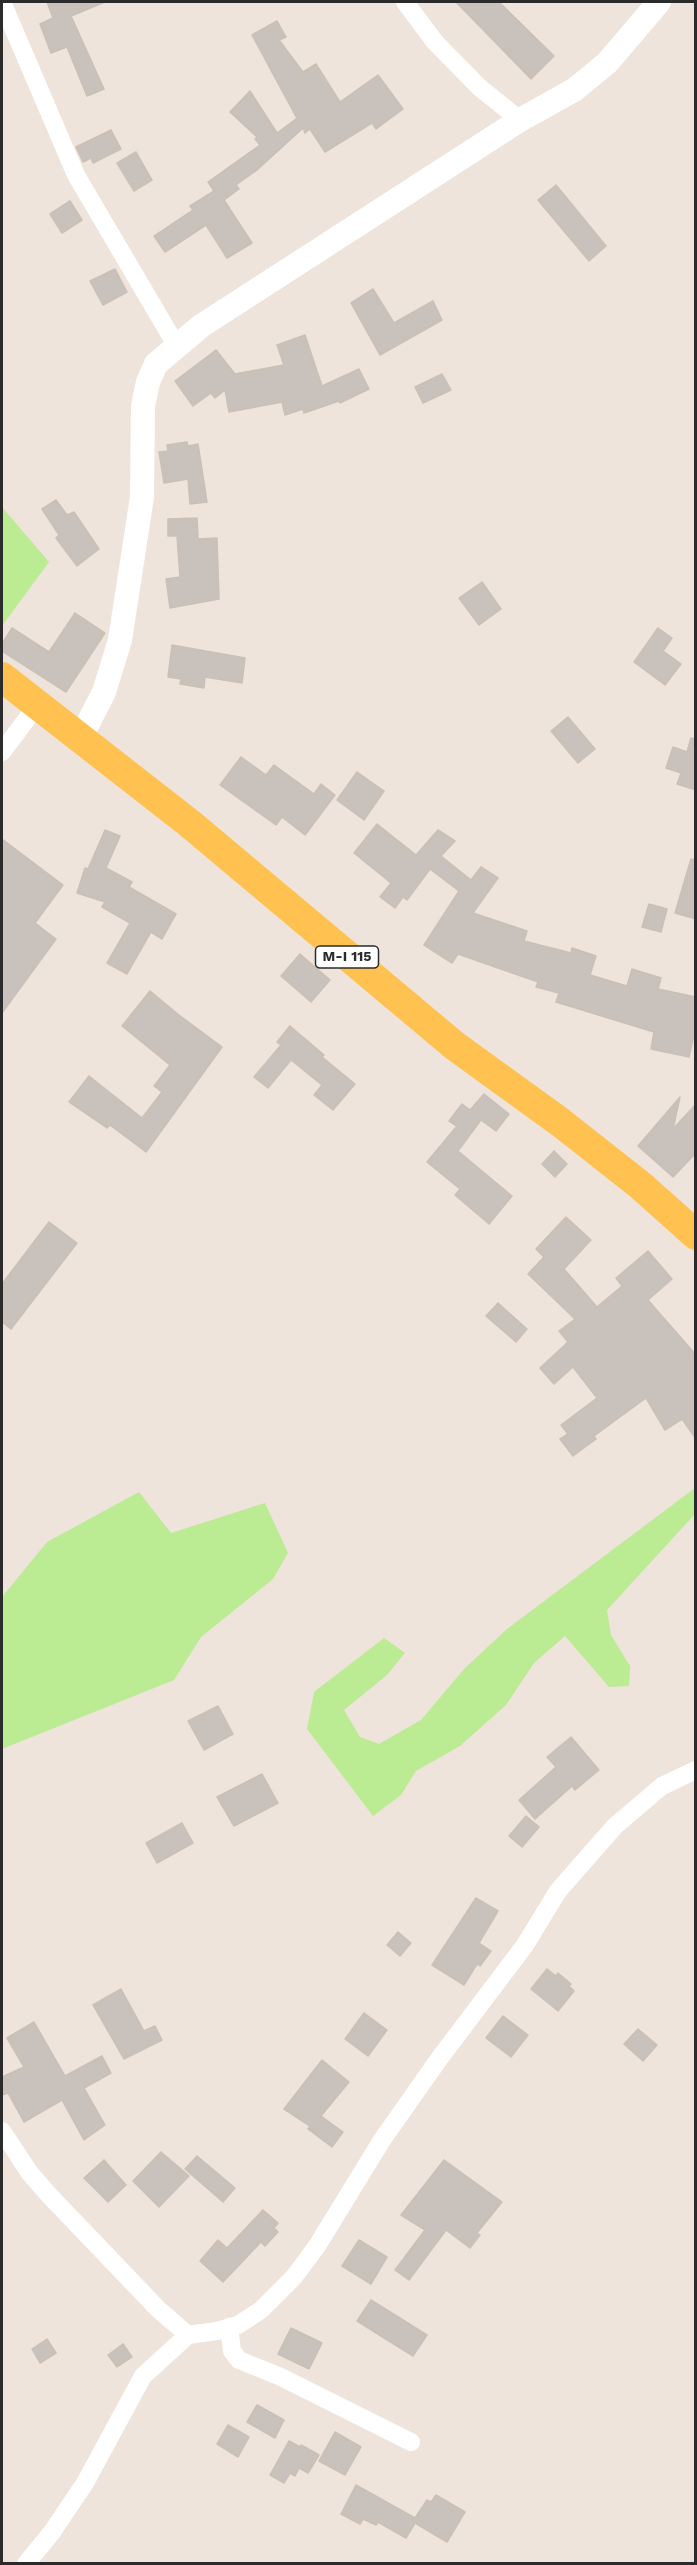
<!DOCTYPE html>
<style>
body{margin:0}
#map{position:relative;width:697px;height:2565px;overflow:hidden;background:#eee4db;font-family:"Work Sans",sans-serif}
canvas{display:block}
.frame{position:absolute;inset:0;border:3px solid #2b2b2b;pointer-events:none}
</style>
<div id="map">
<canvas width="697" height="2565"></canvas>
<div class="frame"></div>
</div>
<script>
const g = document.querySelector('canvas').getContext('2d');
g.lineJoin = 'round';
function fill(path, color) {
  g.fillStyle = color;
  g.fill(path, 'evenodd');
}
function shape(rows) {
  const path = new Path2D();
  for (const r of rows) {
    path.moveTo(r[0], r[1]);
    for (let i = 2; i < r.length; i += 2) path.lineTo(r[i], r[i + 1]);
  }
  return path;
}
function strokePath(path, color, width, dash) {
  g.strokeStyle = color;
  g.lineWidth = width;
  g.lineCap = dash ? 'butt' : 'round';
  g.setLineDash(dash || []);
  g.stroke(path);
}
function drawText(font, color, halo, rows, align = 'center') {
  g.font = font + ' "Work Sans",sans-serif';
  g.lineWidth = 5;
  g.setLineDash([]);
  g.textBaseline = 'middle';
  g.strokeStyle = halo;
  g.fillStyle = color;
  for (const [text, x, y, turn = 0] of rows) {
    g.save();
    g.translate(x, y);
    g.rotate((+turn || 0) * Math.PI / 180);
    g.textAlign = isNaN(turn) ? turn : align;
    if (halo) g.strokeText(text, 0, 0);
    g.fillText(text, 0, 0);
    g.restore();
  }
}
fill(shape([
 [2,507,49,562,2,626],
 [695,1488,695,1514,607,1610,611,1635,630,1666,629,1686,609,1687,565,1636,534,1663,506,1705,460,1746,416,1771,401,1795,373,1816,307,1729,314,1692,384,1638,405,1653,387,1675,344,1710,360,1737,379,1744,421,1720,464,1669,507,1629],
 [139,1492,171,1533,265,1503,288,1553,273,1579,201,1637,174,1680,2,1749,2,1597,47,1542]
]), '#bbeb92');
const building = shape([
 [47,2,105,2,71,16,104,89,87,96,67,47,51,53,40,24,53,18,47,2],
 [456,2,499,2,554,56,531,79,456,2],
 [277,21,286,37,279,40,303,72,316,64,340,102,378,75,403,109,376,129,372,123,325,152,310,129,305,133,303,128,257,170,236,185,239,189,224,200,252,243,227,258,206,225,165,252,154,236,193,210,190,206,214,191,208,182,260,145,255,139,257,137,230,112,250,91,277,133,296,119,300,124,252,35,277,21],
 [111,130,121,149,93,163,91,158,83,162,76,147,111,130],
 [136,152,152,180,134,191,117,163,136,152],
 [556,185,606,246,589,261,538,200,556,185],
 [70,201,82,220,62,233,50,214,70,201],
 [115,269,127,292,103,305,90,281,115,269],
 [373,289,394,323,433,301,442,320,380,355,351,303,373,289],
 [305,335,322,386,359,369,369,389,340,403,339,401,304,413,303,409,285,415,282,402,229,412,225,390,215,398,211,393,193,406,175,381,216,350,235,374,284,365,277,345,305,335],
 [442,374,451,390,423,403,415,387,442,374],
 [187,442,188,446,198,444,207,502,190,504,188,479,164,483,159,452,168,451,167,445,187,442],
 [56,500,67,515,74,512,99,549,77,566,56,538,59,535,42,509,56,500],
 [197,518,198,539,217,538,219,599,170,608,166,579,180,577,177,536,168,536,168,519,197,518],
 [482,582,501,609,479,625,459,598,482,582],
 [75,613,105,633,66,692,2,651,2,644,12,628,49,652,75,613],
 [658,628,672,638,663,651,681,664,665,685,634,662,658,628],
 [172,645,245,658,242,683,205,677,204,688,180,684,181,679,168,677,172,645],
 [568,717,595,749,578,763,551,731,568,717],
 [691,738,696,739,696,790,677,784,681,773,666,768,673,747,687,752,691,738],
 [241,757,266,775,274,765,314,794,321,784,335,795,305,835,282,817,276,825,220,785,241,757],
 [357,772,384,791,364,820,337,800,357,772],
 [377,824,416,855,438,830,455,841,441,856,471,880,481,867,498,878,473,913,527,931,524,941,571,953,572,948,596,956,590,975,627,986,632,969,661,978,658,989,696,997,696,1026,689,1057,651,1049,654,1032,556,1002,559,993,536,987,538,982,458,954,452,963,424,945,459,891,430,869,407,900,403,897,395,908,380,897,391,883,354,853,377,824],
 [105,830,120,836,106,868,132,882,129,887,176,914,162,939,151,932,127,974,107,963,130,923,102,907,105,902,77,893,85,868,88,869,105,830],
 [2,839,63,885,35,923,56,939,2,1013,2,839],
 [691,859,696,860,696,919,675,913,691,859],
 [649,904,667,909,661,932,642,927,649,904],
 [300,954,330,980,311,1002,281,976,300,954],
 [150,991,179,1015,222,1047,146,1152,110,1125,107,1128,69,1102,89,1076,142,1118,162,1092,154,1086,170,1065,122,1026,150,991],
 [290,1026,324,1055,322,1057,355,1084,333,1110,314,1095,322,1085,291,1060,268,1088,254,1077,281,1045,277,1042,290,1026],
 [484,1094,509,1114,496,1131,481,1120,458,1151,512,1196,489,1224,455,1195,460,1189,427,1162,457,1126,449,1121,462,1104,470,1110,484,1094],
 [680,1097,673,1129,696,1104,696,1153,673,1177,638,1146,680,1097],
 [554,1151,567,1164,555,1177,542,1164,554,1151],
 [566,1217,591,1240,564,1269,597,1307,622,1286,616,1278,648,1251,672,1279,648,1300,696,1355,696,1439,682,1419,665,1430,646,1398,594,1436,596,1439,573,1456,560,1439,568,1434,561,1425,597,1398,573,1367,554,1384,540,1368,568,1342,559,1331,575,1319,528,1274,544,1257,536,1249,566,1217],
 [49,1222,77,1243,11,1329,2,1322,2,1284,49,1222],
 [498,1303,527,1329,516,1342,486,1316,498,1303],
 [218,1706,233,1734,204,1750,188,1721,218,1706],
 [571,1737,599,1770,575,1790,572,1786,535,1819,519,1800,556,1767,547,1757,571,1737],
 [262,1774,278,1803,234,1826,217,1797,262,1774],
 [526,1816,539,1827,522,1847,509,1836,526,1816],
 [182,1823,193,1843,157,1863,146,1843,182,1823],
 [476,1898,498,1911,479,1943,491,1951,480,1966,477,1964,464,1985,432,1965,476,1898],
 [398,1932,411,1943,400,1956,387,1945,398,1932],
 [547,1969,556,1976,558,1973,571,1984,569,1986,574,1991,558,2011,531,1989,547,1969],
 [121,1989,144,2031,155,2026,162,2040,124,2059,93,2005,121,1989],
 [364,2013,387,2030,368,2056,345,2039,364,2013],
 [503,2016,528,2035,511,2057,486,2038,503,2016],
 [34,2022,65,2076,102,2056,111,2073,84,2088,105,2125,84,2140,62,2100,24,2122,8,2093,2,2095,2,2077,24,2067,7,2038,34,2022],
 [638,2029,657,2045,643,2061,624,2044,638,2029],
 [322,2060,349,2082,321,2116,343,2132,332,2147,308,2129,310,2126,284,2109,322,2060],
 [161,2152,189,2176,159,2207,133,2181,161,2152],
 [197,2156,235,2188,223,2202,185,2169,197,2156],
 [104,2160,126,2185,108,2202,84,2178,104,2160],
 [444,2160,502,2202,477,2233,480,2235,470,2248,446,2230,409,2280,395,2270,425,2230,401,2215,444,2160],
 [263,2210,278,2223,274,2228,278,2232,265,2246,261,2242,223,2282,200,2261,218,2240,227,2248,263,2210],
 [359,2240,387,2257,371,2284,342,2266,359,2240],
 [371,2300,427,2335,413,2356,357,2321,371,2300],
 [291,2328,322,2343,309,2369,278,2354,291,2328],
 [47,2339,56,2353,40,2363,32,2349,47,2339],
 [123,2344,132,2357,117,2367,108,2355,123,2344],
 [257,2405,284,2420,275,2438,247,2422,257,2405],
 [228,2425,249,2437,238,2457,217,2444,228,2425],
 [335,2432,361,2447,345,2475,319,2461,335,2432],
 [289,2441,300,2447,301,2445,319,2455,308,2473,299,2468,295,2476,290,2473,284,2483,270,2475,289,2441],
 [356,2485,415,2518,427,2500,431,2502,436,2495,465,2512,447,2542,415,2523,406,2538,378,2522,376,2525,363,2519,360,2524,341,2514,356,2485]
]);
fill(building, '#c9c1bb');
strokePath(building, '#cac0b4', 1.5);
strokePath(shape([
 [2,2,76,175,176,345],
 [405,2,435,42,479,87,520,120],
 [2,752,38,704],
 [2,2131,29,2172,48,2194,158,2309,188,2335],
 [229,2327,232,2351,239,2360,281,2377,411,2442],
 [26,2564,52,2532,85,2483,143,2376,188,2335,217,2331,238,2325,261,2310,294,2277,317,2246,382,2140,439,2059,525,1945,558,1891,615,1826,662,1786,696,1770]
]), '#fff', 18);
strokePath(shape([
 [81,737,104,692,120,640,142,497,143,406,148,382,156,364,201,326,520,120,574,90,607,63,659,2]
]), '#fff', 24);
strokePath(shape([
 [2,677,189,823,455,1046,560,1122,640,1185,696,1235]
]), '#ffc14f', 30);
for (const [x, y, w] of [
 [347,957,63]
]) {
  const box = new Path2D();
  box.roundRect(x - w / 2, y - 11, w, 22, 4.5);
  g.fillStyle = '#fff';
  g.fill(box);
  strokePath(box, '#2b2b2b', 1.5);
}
drawText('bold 14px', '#2b2b2b', null, [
 ["M-I 115",347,957]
]);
</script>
